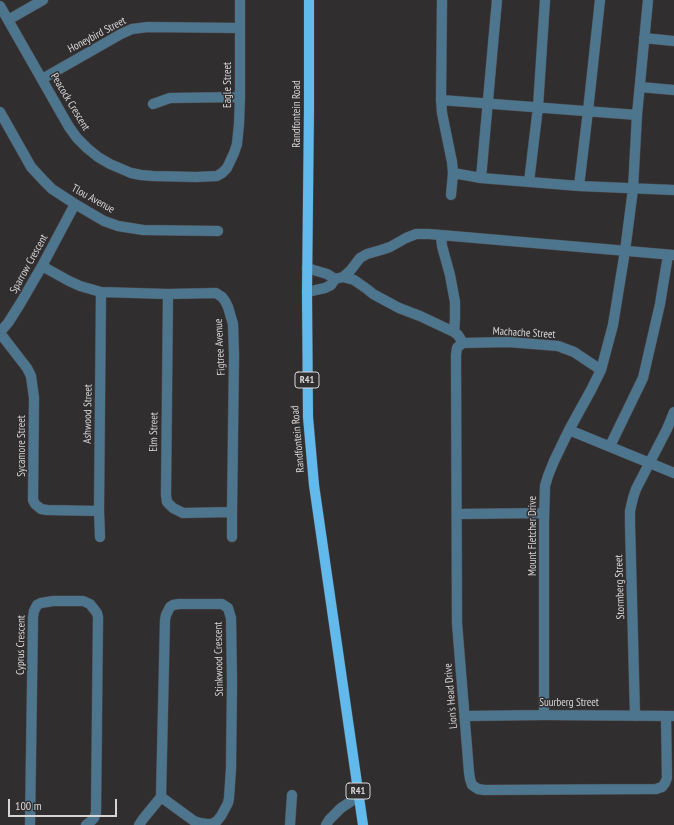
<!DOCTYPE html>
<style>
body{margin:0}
#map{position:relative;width:674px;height:825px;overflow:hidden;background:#312e30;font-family:"PT Sans Narrow",sans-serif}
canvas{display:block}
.scale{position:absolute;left:8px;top:799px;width:109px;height:18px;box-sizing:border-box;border:2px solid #d7d6d7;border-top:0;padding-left:5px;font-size:12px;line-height:14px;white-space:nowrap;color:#d7d6d7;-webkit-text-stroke:3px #312e30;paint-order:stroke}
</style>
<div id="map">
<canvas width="674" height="825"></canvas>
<div class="scale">100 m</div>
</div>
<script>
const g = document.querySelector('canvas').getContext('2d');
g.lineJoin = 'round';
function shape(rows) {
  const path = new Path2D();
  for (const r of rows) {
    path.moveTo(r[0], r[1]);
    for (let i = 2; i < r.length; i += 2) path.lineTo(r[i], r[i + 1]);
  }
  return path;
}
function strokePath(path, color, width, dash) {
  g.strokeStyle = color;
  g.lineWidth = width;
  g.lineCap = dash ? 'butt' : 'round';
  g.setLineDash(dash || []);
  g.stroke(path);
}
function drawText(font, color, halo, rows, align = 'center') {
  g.font = font + ' "PT Sans Narrow",sans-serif';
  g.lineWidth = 3;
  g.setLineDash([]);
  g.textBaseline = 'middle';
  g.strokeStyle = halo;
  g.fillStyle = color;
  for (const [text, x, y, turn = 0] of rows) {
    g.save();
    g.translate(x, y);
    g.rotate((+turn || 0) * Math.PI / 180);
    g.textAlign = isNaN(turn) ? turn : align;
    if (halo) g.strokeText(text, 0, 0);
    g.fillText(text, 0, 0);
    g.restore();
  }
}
const minor = shape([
 [442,0,441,100,442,113,452,162,453,173,451,195],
 [0,6,69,127,77,138,87,148,98,157,110,164,131,173,141,175,153,176,196,177,217,176,222,173,227,168,234,153,237,144,239,124,240,97,240,0],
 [8,20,43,0],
 [644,38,674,41],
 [42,79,121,34,132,29,148,27,240,28],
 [640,87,674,90],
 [441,100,637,115],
 [153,104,170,98,240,97],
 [0,112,26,158,31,167,44,181,52,189,75,204,104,221,118,226,143,230,218,231],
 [453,173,481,178,579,186,674,190],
 [481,178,497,0],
 [529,182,538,107,545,0],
 [579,186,588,111,600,0],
 [441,236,442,246,450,275,455,302,455,319,454,332],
 [42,266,69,281,80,286,101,292,168,294,216,293,222,297,225,301,228,307,233,324,234,356,232,512,232,537],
 [307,268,327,274,335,279],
 [343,277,350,271,360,258,367,254,381,250,390,247,406,238,416,234,429,234,674,255],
 [307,292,325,288,331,285,335,279,343,277,354,280,367,289,373,294,399,308,420,316,454,332,458,335,463,343],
 [168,294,166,495,167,502,173,508,183,513,232,512],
 [0,332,8,323,20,304,42,266,75,204],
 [0,333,27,368,31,376,34,398,33,500,35,504,41,509,47,510,99,511],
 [463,343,459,346,457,348,456,355,457,623,469,772,470,779,472,785,478,789,484,790,656,789,662,787,665,783,667,778,666,716],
 [463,343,508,342,558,346,574,352,601,370],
 [569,430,674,473],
 [610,446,643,378,660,304,668,255],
 [457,514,544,513],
 [100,537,99,511,101,292],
 [544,715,544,521,545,486,548,476,554,461,569,430,591,390,601,370,613,325,625,251,633,189,637,115,648,0],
 [465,716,544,715,674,716],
 [635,716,630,524,630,511,633,498,636,489,667,429,674,412],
 [30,825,33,617,34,611,37,605,41,603,53,601,83,601,90,604,97,613,98,617,96,813,94,818,90,822,86,825],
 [139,825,143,819,161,797,165,620,166,615,170,607,173,605,179,604,222,604,228,608,231,618,232,682,231,769,229,798,228,803,221,816,217,821,212,824,207,824,200,823,194,821,161,797],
 [290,825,292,795],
 [326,825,329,820,341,808,359,796]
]);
const major = shape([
 [309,0,309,108,307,292,308,417,314,485,363,825]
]);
strokePath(minor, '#4c494b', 11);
strokePath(major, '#4c494b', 11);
strokePath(minor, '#4d758d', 10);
strokePath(major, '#62b9ec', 10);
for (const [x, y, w] of [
 [307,380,24],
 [358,791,24]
]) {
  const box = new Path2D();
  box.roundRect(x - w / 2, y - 8, w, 16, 3);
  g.fillStyle = '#312e30';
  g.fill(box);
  strokePath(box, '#d7d6d7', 1);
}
drawText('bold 10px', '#d7d6d7', null, [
 ["R41",307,380],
 ["R41",358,791]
]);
drawText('11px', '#d7d6d7', '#312e30', [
 ["Honeybird Street",97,35,-28],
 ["Eagle Street",228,85,-90],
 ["Peacock Crescent",70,102,59],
 ["Randfontein Road",297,114,-90],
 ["Tlou Avenue",93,199,29],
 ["Sparrow Crescent",29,264,-61],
 ["Machache Street",524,333,3],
 ["Figtree Avenue",220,347,-93],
 ["Ashwood Street",88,414,-89],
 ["Elm Street",154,432,-89],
 ["Randfontein Road",298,439,-95],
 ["Sycamore Street",22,446,-90],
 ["Mount Fletcher Drive",533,536,-90],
 ["Stormberg Street",620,587,-92],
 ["Cyprus Crescent",21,645,-89],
 ["Stinkwood Crescent",219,659,-91],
 ["Lion's Head Drive",451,696,-95],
 ["Suurberg Street",569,703]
]);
</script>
